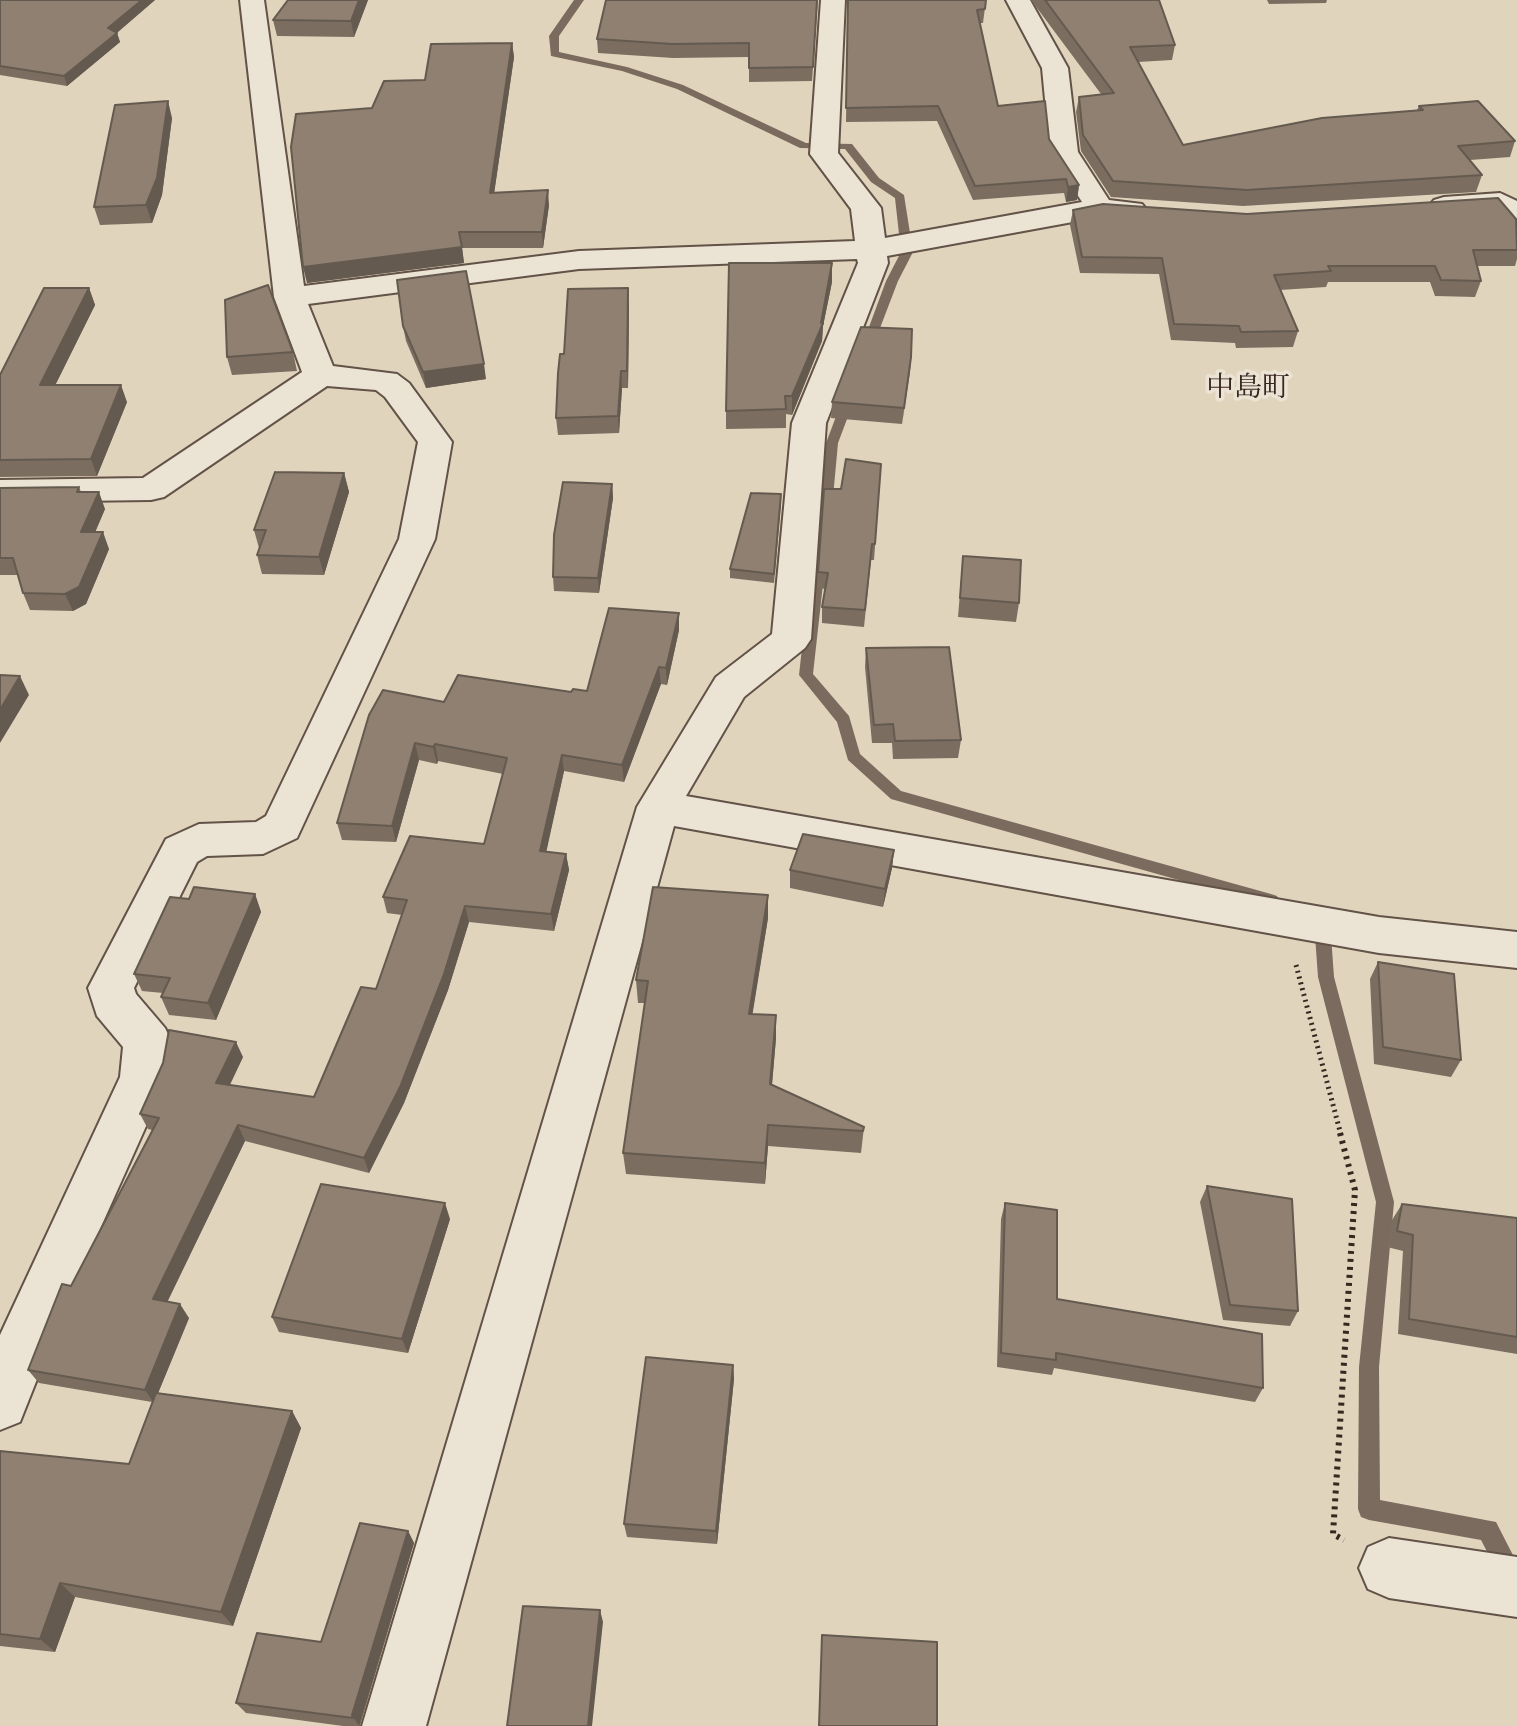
<!DOCTYPE html>
<meta charset="utf-8">
<style>
body{margin:0}
canvas{display:block;background:#e0d4bc}
</style>
<canvas width="1517" height="1726"></canvas>
<script>
const g = document.querySelector('canvas').getContext('2d');
g.lineJoin = 'round';
function shape(rows) {
  const path = new Path2D();
  for (const r of rows) {
    path.moveTo(r[0], r[1]);
    for (let i = 2; i < r.length; i += 2) path.lineTo(r[i], r[i + 1]);
  }
  return path;
}
function fill(path, color) {
  g.fillStyle = color;
  g.fill(path, 'evenodd');
}
function strokePath(path, color, width, dash) {
  g.strokeStyle = color;
  g.lineWidth = width;
  g.lineCap = dash ? 'butt' : 'round';
  g.setLineDash(dash || []);
  g.stroke(path);
}
function drawText(font, color, halo, rows, align = 'center') {
  g.font = font + ' "IM FELL English","Noto Serif JP",serif';
  g.lineWidth = 7;
  g.setLineDash([]);
  g.textBaseline = 'middle';
  g.strokeStyle = halo;
  g.fillStyle = color;
  for (const [text, x, y, turn = 0] of rows) {
    g.save();
    g.translate(x, y);
    g.rotate((+turn || 0) * Math.PI / 180);
    g.textAlign = isNaN(turn) ? turn : align;
    if (halo) g.strokeText(text, 0, 0);
    g.fillText(text, 0, 0);
    g.restore();
  }
}
fill(shape([
 [574,0,584,0,559,36,559,52,627,67,683,85,806,143,852,144,879,178,904,195,913,252,898,281,872,349,868,350,862,346,886,281,901,252,895,198,871,182,845,149,800,148,677,89,622,71,551,56,549,36,574,0],
 [849,394,855,398,838,443,832,508,825,512,818,508,826,443,843,398,849,394],
 [821,535,828,539,813,674,849,716,860,754,901,791,1271,894,1277,896,1279,900,1277,904,1271,906,891,799,848,760,837,722,799,675,814,539,821,535],
 [1322,916,1328,917,1330,922,1334,977,1394,1202,1379,1367,1380,1500,1496,1522,1517,1563,1517,1597,1509,1594,1481,1540,1369,1520,1361,1517,1358,1509,1359,1367,1376,1202,1318,977,1314,922,1316,917,1322,916]
]), '#7b6b5e');
const minor = shape([
 [240,0,264,0,304,286,579,251,855,241,851,209,810,154,821,0,845,0,838,153,881,208,885,238,1082,202,1050,152,1042,68,1006,0,1030,0,1068,68,1078,152,1109,200,1142,204,1147,210,1142,216,1132,219,1100,217,887,256,888,263,826,423,811,639,805,648,744,697,686,796,1379,917,1517,932,1517,968,1379,953,674,826,426,1726,362,1726,637,807,716,677,772,634,792,423,858,263,857,259,579,269,308,304,333,366,397,374,409,383,452,442,435,539,297,838,263,854,207,856,197,862,134,988,136,994,165,1028,172,1042,168,1077,70,1296,20,1422,0,1430,0,1335,120,1077,123,1047,97,1016,88,988,166,839,199,824,256,822,266,816,399,539,418,442,385,397,376,390,327,386,164,497,151,500,0,502,0,480,143,478,302,372,274,297,240,0],
 [1500,193,1517,201,1517,224,1507,221,1494,211,1444,215,1434,212,1429,206,1434,200,1444,197,1500,193],
 [1389,1538,1517,1557,1517,1617,1389,1598,1368,1589,1359,1568,1368,1547,1389,1538]
]);
strokePath(minor, '#625247', 4);
strokePath(shape([
 [1296,965,1341,1135]
]), '#382620', 5, [2, 4]);
strokePath(shape([
 [1340,1133,1355,1190,1333,1534,1344,1540]
]), '#382620', 6, [3, 5]);
fill(minor, '#ebe3d3');
fill(shape([
 [0,0,155,0,117,33,120,42,67,86,0,75],
 [368,0,354,37,277,36,273,20],
 [818,0,812,81,749,82,749,57,673,58,598,53,597,39],
 [848,0,986,0,983,23,980,23,998,106,1049,139,1079,185,1077,200,1066,202,1064,193,973,200,937,121,846,122],
 [1031,0,1159,0,1175,45,1172,60,1138,62,1183,145,1417,110,1419,106,1515,141,1510,157,1470,160,1482,175,1476,192,1243,206,1111,197,1081,151,1076,112,1079,97,1101,94],
 [1267,0,1327,0,1326,3,1269,4],
 [512,43,514,57,494,193,549,205,543,248,462,248,464,263,307,283,372,108,425,80],
 [172,118,162,195,152,223,100,225,94,207],
 [1073,210,1247,214,1517,227,1517,259,1515,266,1477,266,1481,281,1475,297,1435,296,1430,282,1328,282,1326,287,1280,290,1298,331,1293,347,1236,348,1235,343,1171,340,1159,274,1080,273,1070,225],
 [832,282,823,326,822,341,792,415,786,414,786,428,726,429,726,411],
 [89,288,95,305,55,385,127,402,97,476,0,477,0,375],
 [629,304,628,388,622,388,619,433,558,435,556,418,564,354],
 [403,326,486,379,426,388,406,341],
 [293,352,297,371,232,375,227,357],
 [911,357,902,424,831,418,832,402],
 [881,464,874,560,871,560,864,627,822,623,822,607,825,589,818,588,818,572,841,489],
 [344,473,349,492,324,575,262,574,257,555,259,548,254,530],
 [612,484,613,498,599,593,554,591,553,577],
 [79,487,81,492,105,509,95,532,109,549,86,604,73,611,30,610,23,593,18,575,0,575,0,488],
 [781,504,774,583,730,578,730,569],
 [963,556,1019,603,1016,622,958,617],
 [679,613,679,630,667,685,661,684,624,782,564,771,546,851,566,854,569,870,554,931,469,922,448,990,404,1103,369,1173,245,1141,167,1302,189,1318,158,1393,292,1411,301,1428,233,1626,75,1597,55,1652,0,1646,0,1451,129,1464,152,1402,39,1383,28,1370,152,1130,148,1129,140,1114,243,1057,230,1085,314,1097,376,989,402,915,387,913,383,897,484,844,503,774,438,761,437,764,419,760,396,842,342,840,337,823,444,702,587,691],
 [866,648,961,740,958,758,893,759,892,743,872,743,865,667],
 [894,850,892,868,883,907,790,888,790,870],
 [255,894,261,912,216,1020,169,1015,161,997,163,993,142,991,134,974,189,899],
 [768,918,752,1014,776,1015,776,1038,772,1085,864,1127,861,1153,768,1146,765,1184,626,1174,623,1153,645,1003,638,1003,636,980],
 [1378,962,1461,1060,1451,1077,1374,1064,1370,979],
 [1207,1186,1298,1311,1290,1326,1223,1320,1200,1202],
 [1005,1203,1057,1299,1263,1388,1255,1402,1054,1368,1052,1375,997,1367,1001,1219],
 [1402,1204,1517,1218,1517,1354,1398,1334,1403,1251,1387,1247,1392,1220],
 [450,1219,408,1353,279,1332,272,1317],
 [733,1365,734,1379,717,1544,627,1537,624,1524],
 [408,1531,414,1543,360,1726,343,1726,246,1713,236,1703,321,1642]
]), '#7b6e61');
fill(shape([
 [142,0,155,0,114,35,117,33,120,42,67,86,64,76,108,28],
 [359,0,368,0,354,37,351,21],
 [512,43,514,57,492,208,490,193],
 [168,101,172,118,162,195,152,223,146,205],
 [1079,185,1077,200,1066,202,1068,187],
 [548,190,549,205,543,248,542,232],
 [462,247,464,263,307,283,303,267],
 [832,263,832,282,823,326,822,341,792,415,792,396,821,323],
 [89,288,95,305,47,402,40,385],
 [628,288,629,304,628,388,627,371],
 [911,357,910,372,902,424,904,408],
 [484,364,486,379,426,388,423,372],
 [621,371,622,388,619,433,618,416],
 [121,385,127,402,97,476,91,459],
 [344,473,349,492,324,575,319,557],
 [612,484,613,498,599,593,598,578],
 [99,492,105,509,88,549,81,532],
 [103,532,109,549,86,604,73,611,65,594],
 [679,613,679,630,667,685,666,668],
 [659,667,661,684,624,782,622,765],
 [20,676,29,695,0,743,0,710],
 [415,743,419,760,396,842,392,826],
 [435,744,438,761,437,764,433,747],
 [562,755,564,771,543,867,540,851],
 [894,850,892,868,883,907,885,889],
 [566,854,569,870,554,931,551,914],
 [255,894,261,912,216,1020,208,1003],
 [768,895,768,918,749,1036,749,1014],
 [465,906,469,922,448,990,404,1103,369,1173,364,1158],
 [776,1015,776,1038,770,1106,770,1084],
 [236,1042,243,1057,223,1098,216,1083],
 [238,1125,245,1141,162,1313,153,1299],
 [768,1125,768,1146,765,1184,765,1163],
 [445,1203,450,1219,408,1353,402,1339],
 [180,1304,189,1318,154,1403,145,1390],
 [733,1365,734,1379,717,1544,716,1531],
 [292,1411,301,1428,233,1626,221,1612],
 [408,1531,414,1543,359,1726,352,1715],
 [60,1583,75,1597,55,1652,40,1639],
 [600,1610,603,1622,592,1726,588,1726]
]), '#645a4f');
const building = shape([
 [0,0,142,0,108,28,117,33,64,76,0,66,0,0],
 [288,0,359,0,351,21,273,20,288,0],
 [606,0,817,0,813,67,749,68,749,43,672,44,597,39,606,0],
 [848,0,986,0,985,9,977,10,998,106,1045,101,1049,139,1079,185,1068,187,1066,179,975,186,938,106,846,108,848,0],
 [1045,0,1159,0,1175,45,1130,47,1183,145,1322,118,1423,110,1419,106,1478,101,1515,141,1458,146,1482,175,1247,190,1113,181,1083,135,1079,97,1114,93,1045,0],
 [512,43,490,193,548,190,542,232,459,232,462,247,303,267,291,147,296,114,372,108,384,81,425,80,431,44,512,43],
 [168,101,157,178,146,205,94,207,115,105,168,101],
 [1498,198,1516,219,1517,250,1473,250,1481,281,1441,280,1435,266,1328,266,1331,271,1274,275,1298,331,1241,332,1239,326,1174,324,1162,258,1082,257,1073,210,1103,204,1247,214,1498,198],
 [729,263,832,263,821,323,823,323,792,396,785,396,786,409,726,411,729,263],
 [466,271,484,364,423,372,403,326,397,280,466,271],
 [268,285,293,352,227,357,225,300,268,285],
 [44,288,89,288,40,385,121,385,91,459,0,460,0,375,44,288],
 [628,288,627,371,621,371,618,416,556,418,558,373,560,354,564,354,568,289,628,288],
 [861,327,912,329,911,357,904,408,832,402,861,327],
 [846,459,881,464,875,544,872,544,865,610,822,607,828,573,818,572,824,489,841,489,846,459],
 [275,472,344,473,319,557,257,555,266,530,254,530,275,472],
 [563,482,612,484,598,578,553,577,554,535,563,482],
 [79,487,77,492,99,492,81,532,103,532,79,587,65,594,23,593,13,558,0,558,0,488,79,487],
 [751,493,781,494,774,574,730,569,751,493],
 [963,556,1021,560,1019,603,960,598,963,556],
 [609,608,679,613,666,668,659,667,622,765,562,755,540,851,566,854,551,914,465,906,444,974,400,1087,364,1158,238,1125,153,1299,180,1304,145,1390,28,1370,62,1284,71,1286,159,1118,140,1114,163,1063,169,1030,236,1042,216,1083,314,1097,361,987,376,989,407,900,383,897,410,836,484,844,507,758,435,744,433,747,415,743,392,826,337,823,369,715,383,690,444,702,458,675,571,692,573,689,587,691,609,608],
 [949,647,961,740,895,741,893,724,874,725,866,648,949,647],
 [0,675,20,676,0,710,0,675],
 [803,834,894,850,885,889,790,870,803,834],
 [194,887,255,894,208,1003,161,997,170,978,134,974,170,897,189,899,194,887],
 [653,887,768,895,749,1014,776,1015,770,1084,864,1127,863,1131,768,1125,765,1163,623,1153,648,981,636,980,653,887],
 [1378,962,1454,974,1461,1060,1383,1047,1378,962],
 [321,1184,445,1203,402,1339,272,1317,321,1184],
 [1207,1186,1292,1199,1298,1311,1230,1305,1207,1186],
 [1005,1203,1057,1210,1057,1299,1262,1334,1263,1388,1056,1353,1056,1360,1001,1353,1005,1203],
 [1402,1204,1517,1218,1517,1337,1409,1319,1413,1235,1397,1231,1402,1204],
 [646,1357,733,1365,716,1531,624,1524,646,1357],
 [156,1393,292,1411,221,1612,60,1583,40,1639,0,1634,0,1451,129,1464,156,1393],
 [360,1523,408,1531,352,1715,353,1718,236,1703,257,1633,321,1642,360,1523],
 [523,1606,600,1610,588,1726,507,1726,523,1606],
 [822,1635,937,1642,937,1726,819,1726,822,1635]
]);
fill(building, '#8f8071');
strokePath(building, '#645a4f', 2);
drawText('28px', '#382620', '#ebe3d3', [
 ["中島町",1248,390]
]);
</script>
